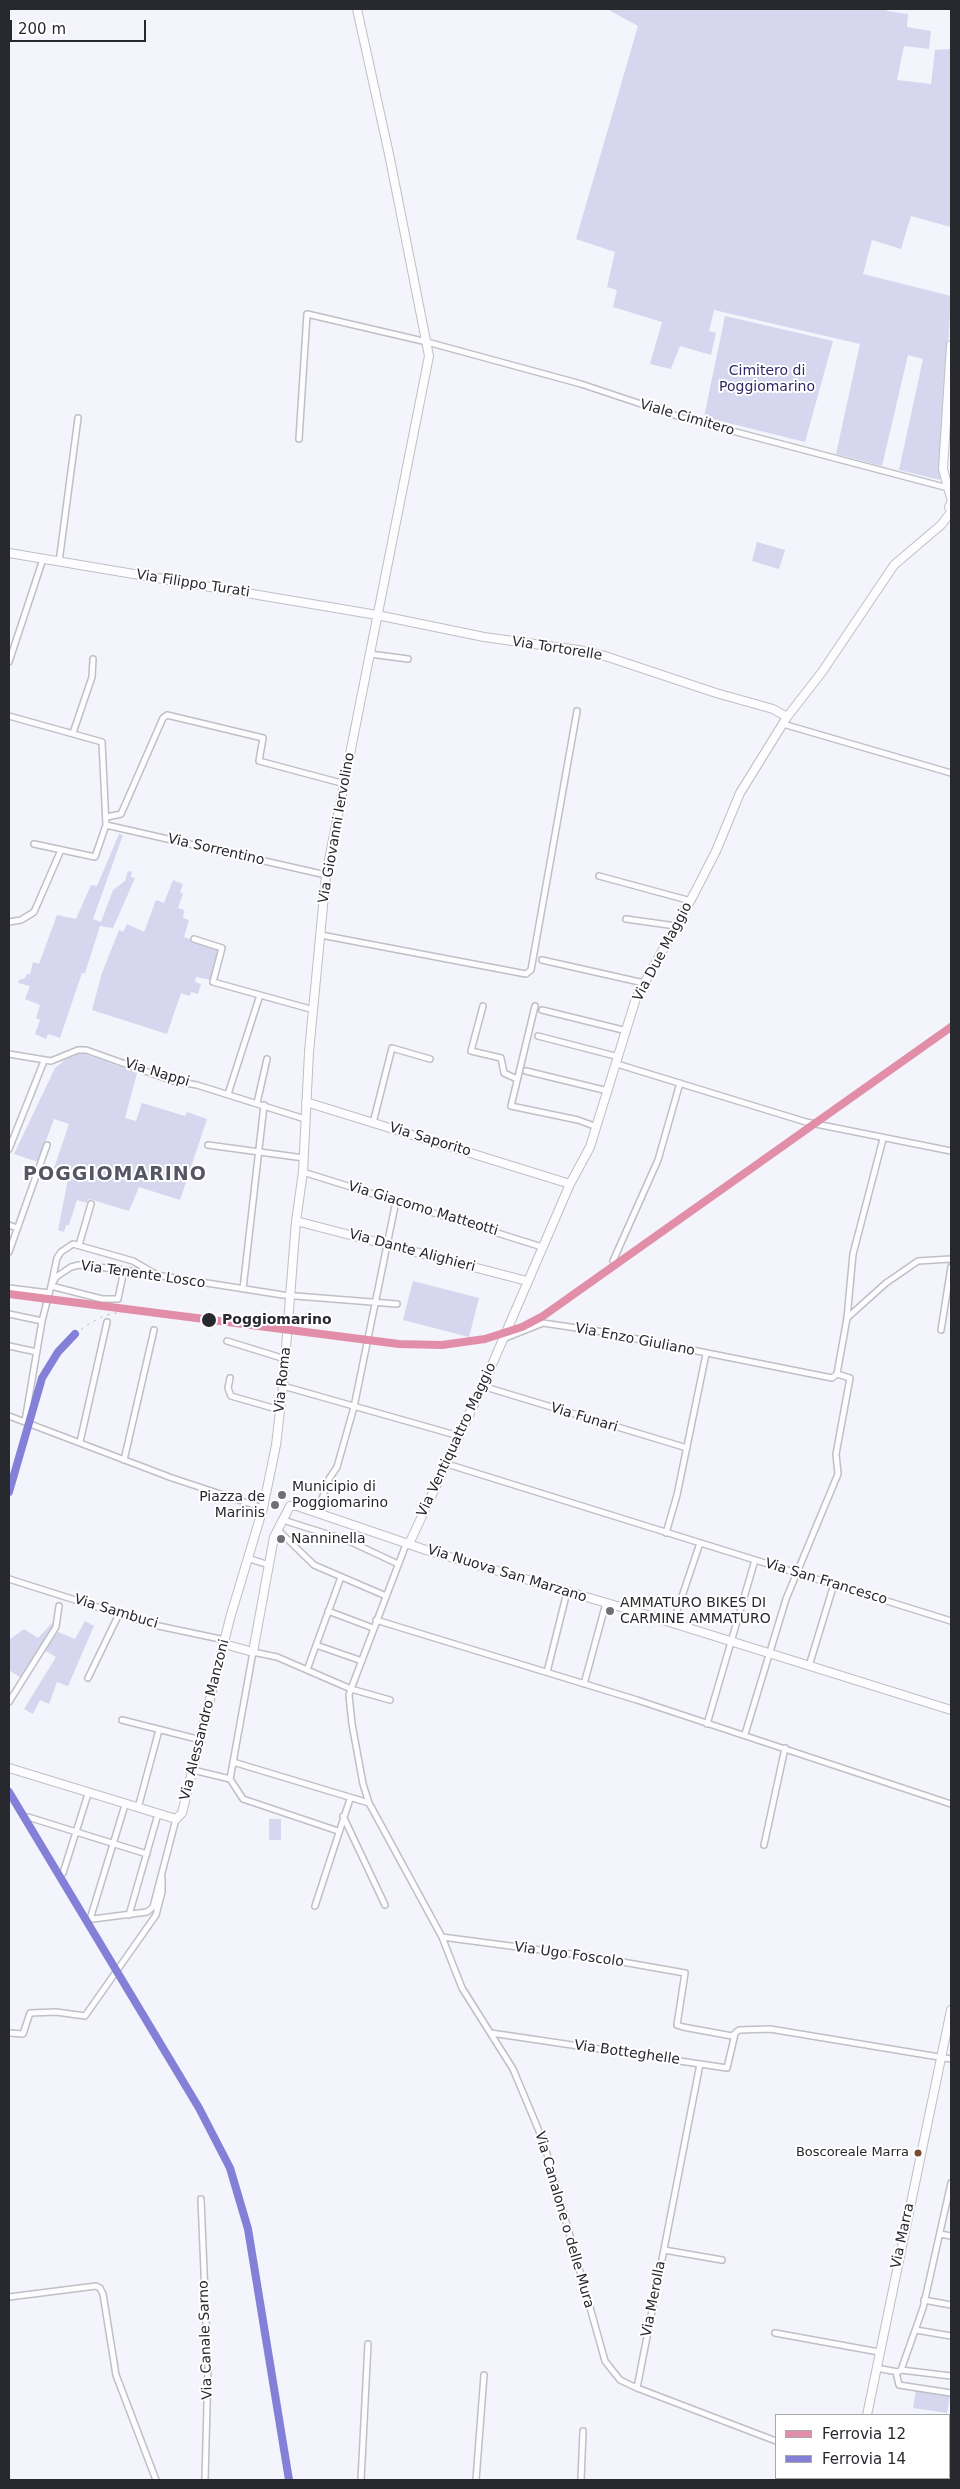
<!DOCTYPE html>
<style>
body{margin:0}
#map{position:relative;width:960px;height:2489px;overflow:hidden;background:#f4f4fc;font-family:"DejaVu Sans",sans-serif}
canvas{display:block}
.frame{position:absolute;inset:0;border:10px solid #28282f;pointer-events:none}
.legend{position:absolute;left:775px;top:2414px;width:175px;height:65px;box-sizing:border-box;background:#fff;border:1px solid #a9a9ac;margin:0;padding:6px 9px;list-style:none;font-size:15px;color:#28282f}
.legend li{display:flex;align-items:center;gap:10px;height:25px}
.legend b{width:25px;border:1px solid #a9a9ac}
.scale{position:absolute;left:10px;top:20px;width:136px;height:22px;box-sizing:border-box;border:2px solid #28282f;border-top:0;padding-left:6px;font-size:15px;line-height:18px;white-space:nowrap;color:#28282f;-webkit-text-stroke:4px #fff;paint-order:stroke}
</style>
<div id="map">
<canvas width="960" height="2489"></canvas>
<div class="frame"></div>
<ul class="legend">
<li><b style="height:6px;background:#e28ea8"></b>Ferrovia 12</li>
<li><b style="height:6px;background:#8480d7"></b>Ferrovia 14</li>
</ul>
<div class="scale">200 m</div>
</div>
<script>
const g = document.querySelector('canvas').getContext('2d');
g.lineJoin = 'round';
function fill(path, color) {
  g.fillStyle = color;
  g.fill(path, 'evenodd');
}
function shape(rows) {
  const path = new Path2D();
  for (const r of rows) {
    path.moveTo(r[0], r[1]);
    for (let i = 2; i < r.length; i += 2) path.lineTo(r[i], r[i + 1]);
  }
  return path;
}
function strokePath(path, color, width, dash) {
  g.strokeStyle = color;
  g.lineWidth = width;
  g.lineCap = dash ? 'butt' : 'round';
  g.setLineDash(dash || []);
  g.stroke(path);
}
function drawText(font, color, halo, rows, align = 'center') {
  g.font = font + ' "DejaVu Sans",sans-serif';
  g.lineWidth = 4;
  g.setLineDash([]);
  g.textBaseline = 'middle';
  g.strokeStyle = halo;
  g.fillStyle = color;
  for (const [text, x, y, turn = 0] of rows) {
    g.save();
    g.translate(x, y);
    g.rotate((+turn || 0) * Math.PI / 180);
    g.textAlign = isNaN(turn) ? turn : align;
    if (halo) g.strokeText(text, 0, 0);
    g.fillText(text, 0, 0);
    g.restore();
  }
}
fill(shape([
 [607,9,887,9,887,11,908,14,907,27,931,31,929,49,904,46,897,80,931,84,935,50,951,49,951,227,911,216,901,249,872,240,863,274,951,296,940,480,899,470,923,359,908,355,882,466,836,454,860,344,714,310,709,331,716,333,711,355,680,346,671,369,650,364,662,322,613,307,617,290,607,287,615,252,576,239,638,26],
 [725,316,833,341,805,442,704,417],
 [757,542,785,550,779,569,752,561],
 [119,834,123,835,93,919,101,922,113,890,125,881,128,871,132,872,131,877,135,878,113,928,100,926,85,973,82,973,60,1038,48,1034,46,1039,35,1034,40,1020,36,1018,40,1005,25,999,30,986,18,983,19,980,25,978,27,974,30,974,33,962,39,964,57,915,76,919,91,885,97,886],
 [173,880,183,884,180,892,183,894,178,908,184,910,183,918,189,920,184,937,220,950,211,980,196,977,195,982,201,984,198,994,191,992,190,996,181,993,167,1034,92,1010,102,973,119,930,123,932,127,924,144,932,156,900,164,903],
 [82,1053,137,1073,125,1118,136,1121,142,1103,185,1116,187,1112,207,1119,180,1200,139,1187,129,1211,89,1199,87,1203,77,1200,69,1225,66,1225,64,1232,58,1230,69,1174,54,1168,69,1124,54,1119,38,1162,14,1154,55,1068,67,1058],
 [413,1281,479,1298,469,1337,403,1320],
 [54,1621,57,1623,51,1634,54,1637,58,1632,75,1639,85,1621,94,1626,68,1686,57,1682,49,1704,40,1700,33,1714,24,1709,56,1657,42,1649,21,1678,9,1670,9,1640,24,1629,38,1638],
 [269,1819,281,1819,281,1840,269,1840],
 [916,2390,950,2395,947,2413,913,2408]
]), '#d6d6ee');
const street = shape([
 [299,439,307,314,427,342,581,384,683,418,948,488],
 [59,562,78,418],
 [370,654,408,659],
 [9,662,43,559],
 [9,716,102,742,106,825,326,875],
 [783,724,951,773],
 [73,733,92,677,93,659],
 [107,817,121,814,163,718,167,715,263,738,259,761,345,784],
 [34,844,95,857,106,825],
 [599,876,691,901],
 [626,919,676,926],
 [9,922,21,920,34,912,61,850],
 [321,935,526,974,531,970,577,711],
 [194,939,222,948,213,982,314,1010],
 [542,960,644,983],
 [483,1006,471,1051,501,1058,504,1073,517,1079],
 [535,1006,511,1106,578,1120,597,1127],
 [542,1010,627,1031],
 [538,1036,619,1057],
 [9,1054,51,1061,78,1050,86,1050,173,1081,197,1085,305,1119],
 [617,1064,806,1122,951,1151],
 [526,1071,608,1091],
 [228,1094,260,995],
 [257,1103,267,1059],
 [373,1123,392,1048,430,1059],
 [208,1145,304,1158],
 [9,1149,44,1061],
 [303,1172,542,1247],
 [9,1225,17,1228],
 [79,1245,91,1204],
 [9,1252,47,1145],
 [613,1261,658,1160,680,1083],
 [124,1270,118,1299,102,1299,51,1286,57,1258,61,1252,73,1244,133,1261,157,1275],
 [9,1288,49,1293],
 [243,1289,264,1105],
 [9,1314,42,1321],
 [847,1318,886,1283,918,1261,951,1259],
 [941,1330,951,1267],
 [503,1339,543,1323,597,1331,832,1378,837,1374,847,1318,853,1254,883,1139],
 [227,1341,285,1359],
 [9,1346,37,1352],
 [230,1378,228,1388,231,1396,280,1410],
 [283,1386,459,1436],
 [482,1386,687,1448],
 [9,1416,172,1478,263,1508],
 [25,1421,42,1321,51,1286,56,1277,71,1267,79,1265,124,1270,283,1295,397,1304],
 [80,1442,107,1322],
 [124,1460,154,1330],
 [447,1464,951,1621],
 [317,1513,329,1479,337,1467,354,1407,396,1201],
 [283,1520,349,1541,398,1564],
 [278,1530,314,1565,386,1596],
 [666,1533,677,1495,706,1354],
 [247,1558,269,1565],
 [9,1579,154,1625,225,1640],
 [328,1611,373,1628],
 [376,1620,637,1700,951,1804],
 [673,1623,700,1543],
 [316,1645,362,1661],
 [809,1666,834,1584],
 [307,1670,341,1577],
 [547,1672,567,1592],
 [88,1678,119,1614],
 [584,1684,606,1603],
 [390,1700,351,1689,349,1695,352,1724,363,1784,369,1803,442,1937,594,1957,685,1973,677,2025,683,2027,732,2036,739,2030,770,2029,951,2059],
 [9,1702,56,1627,59,1606],
 [122,1720,201,1740],
 [707,1724,755,1560],
 [745,1734,786,1599,838,1474,836,1454,850,1378,837,1374],
 [233,1762,369,1803],
 [193,1770,230,1779],
 [125,1805,91,1916,93,1919,147,1912,153,1907,176,1819],
 [138,1808,159,1730],
 [343,1816,385,1905],
 [28,1817,147,1854],
 [338,1831,243,1799,230,1779,253,1652,277,1657,351,1689,405,1547,409,1544],
 [764,1845,785,1748],
 [63,1873,88,1794],
 [315,1906,350,1799],
 [129,1915,158,1814],
 [442,1937,462,1988,513,2069,544,2143,605,2361,620,2380,637,2388],
 [9,2033,23,2034,30,2013,56,2012,85,2016,156,1915,162,1892,162,1878],
 [491,2033,727,2068,735,2034],
 [700,2064,637,2388,776,2441],
 [201,2199,208,2368,205,2480],
 [940,2234,951,2236],
 [664,2250,722,2260],
 [9,2297,96,2286,100,2288,103,2294,116,2375,156,2480],
 [924,2300,951,2305],
 [916,2330,951,2336],
 [775,2333,879,2352],
 [876,2368,898,2372,901,2370,923,2308,951,2183],
 [901,2370,951,2376],
 [896,2372,899,2385,951,2393],
 [949,2465,951,2465],
 [361,2480,368,2344],
 [476,2480,484,2375],
 [581,2480,583,2431]
]);
const secondary = shape([
 [951,345,943,469,951,498],
 [951,503,949,507,951,511],
 [9,553,377,615,484,637,578,650,605,656,716,693,773,709,787,717],
 [306,1102,570,1184],
 [296,1221,527,1281],
 [409,1544,488,1374,570,1184,590,1147,636,998,694,894,716,851,740,793,787,717,822,672,894,565,941,525,951,512],
 [224,1644,253,1652,274,1537,290,1506,297,1506,426,1550,634,1611,951,1710],
 [9,1768,176,1819,182,1813,230,1618,263,1508,276,1445,283,1386,296,1221,303,1172,309,1052,326,875,429,356,389,154,357,9],
 [867,2415,951,2010],
 [854,2480,854,2478]
]);
strokePath(street, '#bfbfc5', 8);
strokePath(secondary, '#bfbfc5', 10);
strokePath(street, '#fdfdff', 5);
strokePath(secondary, '#fdfdff', 8);
strokePath(shape([
 [75,1334,92,1322,106,1315,122,1312,156,1312]
]), '#bebebf', 1, [2.5, 5]);
strokePath(shape([
 [9,1294,399,1344,442,1345,485,1339,522,1327,543,1316,951,1027]
]), '#e28ea8', 8);
strokePath(shape([
 [9,1492,42,1378,58,1352,75,1334],
 [9,1792,199,2108,230,2168,248,2229,289,2480]
]), '#8480d7', 8);
for (const [x, y, r, color] of [
 [209,1320,8,"#28282f"],
 [282,1495,5,"#6f6f77"],
 [275,1505,5,"#6f6f77"],
 [281,1539,5,"#6f6f77"],
 [610,1611,5,"#6f6f77"],
 [918,2153,4.5,"#7a4b2a"]
]) {
  const dot = new Path2D();
  dot.arc(x, y, r, 0, 2 * Math.PI);
  g.fillStyle = color;
  g.fill(dot);
  strokePath(dot, '#fff', 2);
}
drawText('13px', '#28282f', '#fff', [
 ["Boscoreale Marra",909,2153]
], 'right');
drawText('14px', '#302668', '#fff', [
 ["Cimitero di",767,371],
 ["Poggiomarino",767,387]
]);
drawText('14px', '#28282f', '#fff', [
 ["Viale Cimitero",687,418,16],
 ["Via Filippo Turati",193,584,9],
 ["Via Tortorelle",557,649,9],
 ["Via Giovanni Iervolino",337,828,-80],
 ["Via Sorrentino",216,850,13],
 ["Via Due Maggio",663,952,-62],
 ["Via Nappi",157,1073,17],
 ["Via Saporito",430,1140,17],
 ["Via Giacomo Matteotti",423,1209,17],
 ["Via Dante Alighieri",412,1251,15],
 ["Via Tenente Losco",143,1275,8],
 ["Via Enzo Giuliano",635,1340,11],
 ["Via Roma",283,1380,-84],
 ["Via Funari",584,1418,17],
 ["Via Ventiquattro Maggio",457,1440,-65],
 ["Via Nuova San Marzano",507,1574,17],
 ["Via San Francesco",826,1582,17],
 ["Via Sambuci",116,1612,17],
 ["Via Alessandro Manzoni",205,1720,-76],
 ["Via Ugo Foscolo",569,1955,8],
 ["Via Botteghelle",627,2053,8],
 ["Via Canalone o delle Mura",564,2220,74],
 ["Via Marra",903,2236,-78],
 ["Via Merolla",654,2299,-79],
 ["Via Canale Sarno",206,2340,-92]
]);
drawText('bold 14px', '#28282f', '#fff', [
 ["Poggiomarino",222,1320]
], 'left');
drawText('14px', '#28282f', '#fff', [
 ["Municipio di",292,1487],
 ["Poggiomarino",292,1503],
 ["Piazza de",265,1497,"right"],
 ["Marinis",265,1513,"right"],
 ["Nanninella",291,1539],
 ["AMMATURO BIKES DI",620,1603],
 ["CARMINE AMMATURO",620,1619]
], 'left');
g.letterSpacing = '1px';
drawText('bold 19px', '#555565', '#fff', [
 ["POGGIOMARINO",115,1175]
]);
g.letterSpacing = '0px';
</script>
